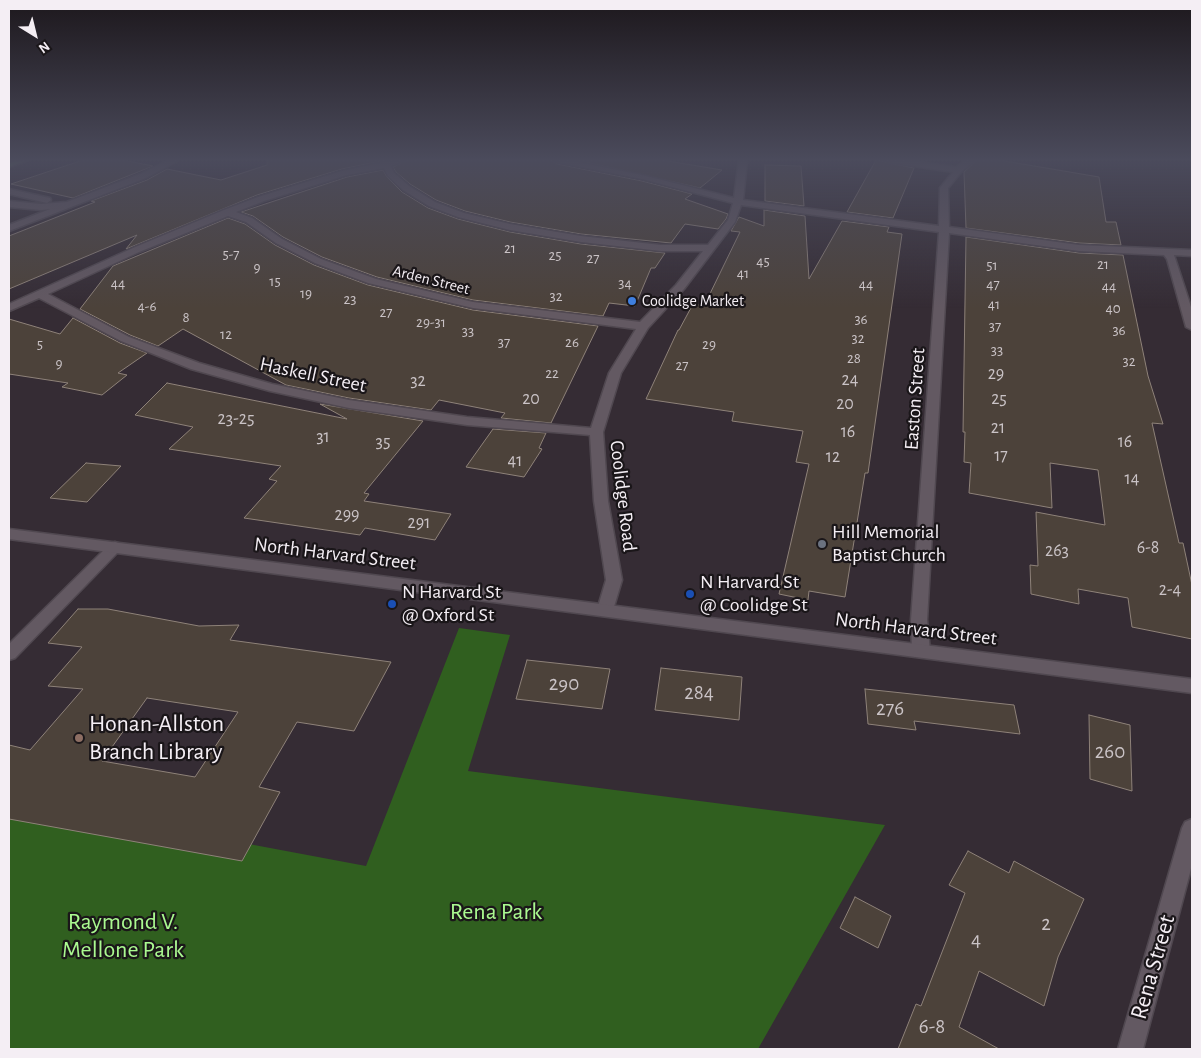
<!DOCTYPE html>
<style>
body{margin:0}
#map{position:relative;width:1201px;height:1058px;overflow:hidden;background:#352c34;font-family:"Alegreya Sans",sans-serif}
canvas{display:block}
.frame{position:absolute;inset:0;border:10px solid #f4eef4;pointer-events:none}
.north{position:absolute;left:10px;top:10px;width:50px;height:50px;-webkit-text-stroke:4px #1a1619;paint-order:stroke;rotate:144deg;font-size:14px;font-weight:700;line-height:20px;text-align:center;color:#f4eef4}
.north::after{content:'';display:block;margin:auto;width:18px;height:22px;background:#f4eef4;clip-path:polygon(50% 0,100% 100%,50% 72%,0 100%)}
</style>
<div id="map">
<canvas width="1201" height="1058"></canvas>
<div class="frame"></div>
<div class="north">N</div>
</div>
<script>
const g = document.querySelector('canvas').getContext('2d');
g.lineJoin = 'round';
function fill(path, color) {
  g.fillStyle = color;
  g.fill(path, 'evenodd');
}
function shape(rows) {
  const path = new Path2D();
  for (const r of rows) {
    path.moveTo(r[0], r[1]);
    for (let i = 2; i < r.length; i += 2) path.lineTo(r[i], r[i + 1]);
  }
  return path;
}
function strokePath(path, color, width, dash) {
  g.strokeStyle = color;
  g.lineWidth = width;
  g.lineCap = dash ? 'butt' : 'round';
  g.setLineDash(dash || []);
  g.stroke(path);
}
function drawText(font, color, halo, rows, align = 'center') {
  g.font = font + ' "Alegreya Sans",sans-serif';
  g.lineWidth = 4.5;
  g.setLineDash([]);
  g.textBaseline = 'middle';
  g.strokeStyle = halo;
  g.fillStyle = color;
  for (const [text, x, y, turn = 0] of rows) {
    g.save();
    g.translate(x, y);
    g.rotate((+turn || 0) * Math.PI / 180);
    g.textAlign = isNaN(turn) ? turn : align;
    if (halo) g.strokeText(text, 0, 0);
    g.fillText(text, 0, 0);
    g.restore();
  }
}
fill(shape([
 [459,628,510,635,468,771,885,825,758,1049,9,1049,9,799,366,866]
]), '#305f1f');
const building = shape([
 [83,160,123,160,153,166,73,198,11,184,83,160],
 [267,160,386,160,342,169,257,195,126,249,137,235,9,289,9,236,95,202,91,201,147,180,167,169,221,180,267,165,267,160],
 [407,160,551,160,557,164,642,181,692,194,685,199,728,214,726,219,718,229,685,224,671,243,581,234,510,222,465,211,436,200,410,184,396,172,393,167,407,160],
 [576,160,662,160,722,170,700,188,576,160],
 [876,160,914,168,893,218,847,212,876,160],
 [977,160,999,160,1099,177,1106,222,1116,222,1121,245,1079,243,966,228,964,172,977,160],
 [765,165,801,166,804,206,765,201,765,165],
 [383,170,387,177,402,192,428,208,458,219,510,232,581,244,665,253,655,268,651,268,635,306,609,303,603,316,473,300,377,277,322,257,283,237,253,216,241,212,347,177,383,170],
 [764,210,805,216,809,279,842,221,889,227,887,232,902,234,868,473,865,473,845,597,809,591,808,600,779,594,809,464,796,462,803,431,732,421,734,412,646,399,678,330,679,330,693,304,704,306,740,232,731,231,739,217,764,226,764,210],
 [228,218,245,224,275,245,314,265,368,285,473,310,598,326,551,423,501,418,505,413,439,400,431,410,349,398,286,385,183,329,158,346,130,335,80,309,113,266,228,218],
 [966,237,1079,253,1123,255,1148,376,1163,424,1152,423,1179,543,1183,543,1192,585,1192,639,1132,627,1128,598,1078,589,1079,604,1031,594,1030,565,1038,566,1036,512,1105,525,1098,470,1050,463,1052,508,969,493,971,463,964,462,965,432,963,432,966,237],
 [73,318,120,343,147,353,118,373,127,375,102,395,62,387,68,383,9,374,9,319,60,334,73,318],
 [167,383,347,419,320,404,423,421,364,493,369,494,364,501,451,514,435,540,365,528,360,535,244,518,277,481,269,479,281,466,169,449,193,427,135,415,167,383],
 [493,429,546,433,539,448,542,449,524,477,466,467,493,429],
 [86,463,121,466,87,502,50,498,86,463],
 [78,609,108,609,199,626,239,625,230,640,391,662,354,731,297,722,259,787,280,792,242,861,9,819,9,745,30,750,83,689,48,686,82,647,48,643,78,609],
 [147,698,238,712,195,777,102,761,147,698],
 [527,660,610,669,602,709,516,699,527,660],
 [661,668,742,677,739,720,655,710,661,668],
 [865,689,1014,705,1020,734,914,721,916,730,868,724,865,689],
 [1089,715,1130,725,1132,791,1090,779,1089,715],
 [968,851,1009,873,1014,861,1084,899,1058,957,1044,1006,979,971,959,1027,999,1049,898,1049,916,1004,921,1006,965,893,949,885,968,851],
 [855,897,891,916,878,948,840,928,855,897]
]);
fill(building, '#4c423a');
strokePath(building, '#8e8279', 1);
const street = shape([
 [394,160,405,160,391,166,394,173,409,186,435,202,464,213,510,224,581,236,661,245,708,245,728,220,733,203,642,179,557,162,553,160,568,160,642,175,734,198,739,160,747,160,743,200,939,226,940,188,953,172,888,162,884,160,903,160,956,167,966,160,975,160,961,172,948,188,949,227,1079,245,1192,250,1192,256,1174,255,1192,310,1192,330,1186,327,1167,259,1164,255,1079,251,949,233,927,620,930,651,927,655,921,657,915,655,912,651,911,620,939,232,741,205,735,222,684,289,648,328,621,373,603,432,608,501,622,580,613,610,611,614,605,616,599,614,597,610,606,580,594,501,590,435,467,425,349,408,270,391,191,369,121,341,39,298,9,311,9,304,133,248,224,210,258,197,342,171,394,160],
 [384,168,388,176,403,190,429,206,458,217,510,230,581,242,661,251,703,251,676,285,640,322,473,302,376,279,321,259,282,239,252,218,236,212,264,201,347,175,384,168],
 [228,216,246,222,276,243,315,263,368,283,473,308,636,329,609,373,591,428,467,417,349,400,272,384,199,363,129,337,48,294,139,252,228,216],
 [68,202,72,205,71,207,9,231,9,225,68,202],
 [115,542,120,544,123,547,120,550,15,658,9,660,9,644,110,544,115,542],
 [1192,819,1192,865,1143,1049,1118,1049,1182,828,1185,822,1192,819]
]);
const secondary = shape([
 [169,160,179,160,146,178,71,207,41,210,9,207,9,201,41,204,67,202,140,174,169,160],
 [9,189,50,198,51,200,47,203,9,194,9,189],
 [9,529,1192,679,1192,693,9,539,9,529]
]);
const primary = shape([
 [18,160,29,160,9,167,9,163,18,160]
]);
strokePath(street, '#504850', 3);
strokePath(secondary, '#504850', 3);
strokePath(primary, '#504850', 3);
fill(street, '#635962');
fill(secondary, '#635962');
fill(primary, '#619660');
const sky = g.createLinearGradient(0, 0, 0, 308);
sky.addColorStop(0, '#1d181d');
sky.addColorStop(0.52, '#4b4b5c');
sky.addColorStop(1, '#4b4b5c00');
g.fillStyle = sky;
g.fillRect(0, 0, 1201, 308);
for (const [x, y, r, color] of [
 [632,301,5,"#3f7fe0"],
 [822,544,5,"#6b7280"],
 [690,594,5,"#1a4fb4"],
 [392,604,5,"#1a4fb4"],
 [79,738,5,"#8d6e63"]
]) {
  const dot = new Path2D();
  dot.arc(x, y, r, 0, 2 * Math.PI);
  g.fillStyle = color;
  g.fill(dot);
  strokePath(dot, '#1a1619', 2);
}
drawText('15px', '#cac3c6', null, [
 ["21",510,248],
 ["5-7",231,254],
 ["25",555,255],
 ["27",593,258],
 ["45",763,261],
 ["21",1103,264],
 ["51",992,265],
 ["9",257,267],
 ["41",743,273],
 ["15",275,281],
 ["44",118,283],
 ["34",625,283],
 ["44",866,284],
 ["47",993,284],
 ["44",1109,286],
 ["19",306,293],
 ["32",556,296],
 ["23",350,299],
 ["41",994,304],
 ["4-6",147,306],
 ["40",1113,308],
 ["27",386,312],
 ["8",186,317],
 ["36",861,319],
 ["29-31",431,322],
 ["37",995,326],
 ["36",1119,330],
 ["33",468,331],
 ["12",226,334],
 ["32",858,338],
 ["37",504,342],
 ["26",572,342],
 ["5",40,344],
 ["29",709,344],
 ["33",997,350],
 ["28",854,358],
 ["32",1129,361],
 ["9",59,363],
 ["27",682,365],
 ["22",552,373]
]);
drawText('16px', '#f4eef4', '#1a1619', [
 ["Arden Street",431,280,14]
]);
drawText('16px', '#f4eef4', '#1a1619', [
 ["Coolidge Market",642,301]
], 'left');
drawText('18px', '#cac3c6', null, [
 ["29",996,374],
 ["24",850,380],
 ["32",418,381],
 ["20",531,399],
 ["25",999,399],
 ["20",845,404],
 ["23-25",236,419],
 ["21",998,428],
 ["16",848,432],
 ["31",323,437],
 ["35",383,442],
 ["16",1125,442],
 ["17",1001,456],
 ["12",833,457],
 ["41",515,461],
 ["14",1132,479],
 ["299",347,515],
 ["291",419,523],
 ["6-8",1148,548],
 ["263",1057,551],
 ["2-4",1170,590]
]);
drawText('20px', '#f4eef4', '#1a1619', [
 ["Haskell Street",313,375,12],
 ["Easton Street",915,399,-86],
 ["Coolidge Road",623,496,83],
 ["North Harvard Street",335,554,7],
 ["North Harvard Street",916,629,7]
]);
drawText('20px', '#f4eef4', '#1a1619', [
 ["Hill Memorial",832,532],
 ["Baptist Church",832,555],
 ["N Harvard St",700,582],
 ["@ Coolidge St",700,605],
 ["N Harvard St",402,592],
 ["@ Oxford St",402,615]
], 'left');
drawText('21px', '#cac3c6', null, [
 ["290",564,684],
 ["284",699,693],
 ["276",890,709],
 ["260",1110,752],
 ["2",1046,924],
 ["4",976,940],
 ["6-8",932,1027]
]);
drawText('24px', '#f4eef4', '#1a1619', [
 ["Honan-Allston",89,724],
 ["Branch Library",89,752]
], 'left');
drawText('24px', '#aaf990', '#1a1619', [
 ["Rena Park",496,912],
 ["Raymond V.",123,922],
 ["Mellone Park",123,950]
]);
drawText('24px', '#f4eef4', '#1a1619', [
 ["Rena Street",1153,967,-74]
]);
</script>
